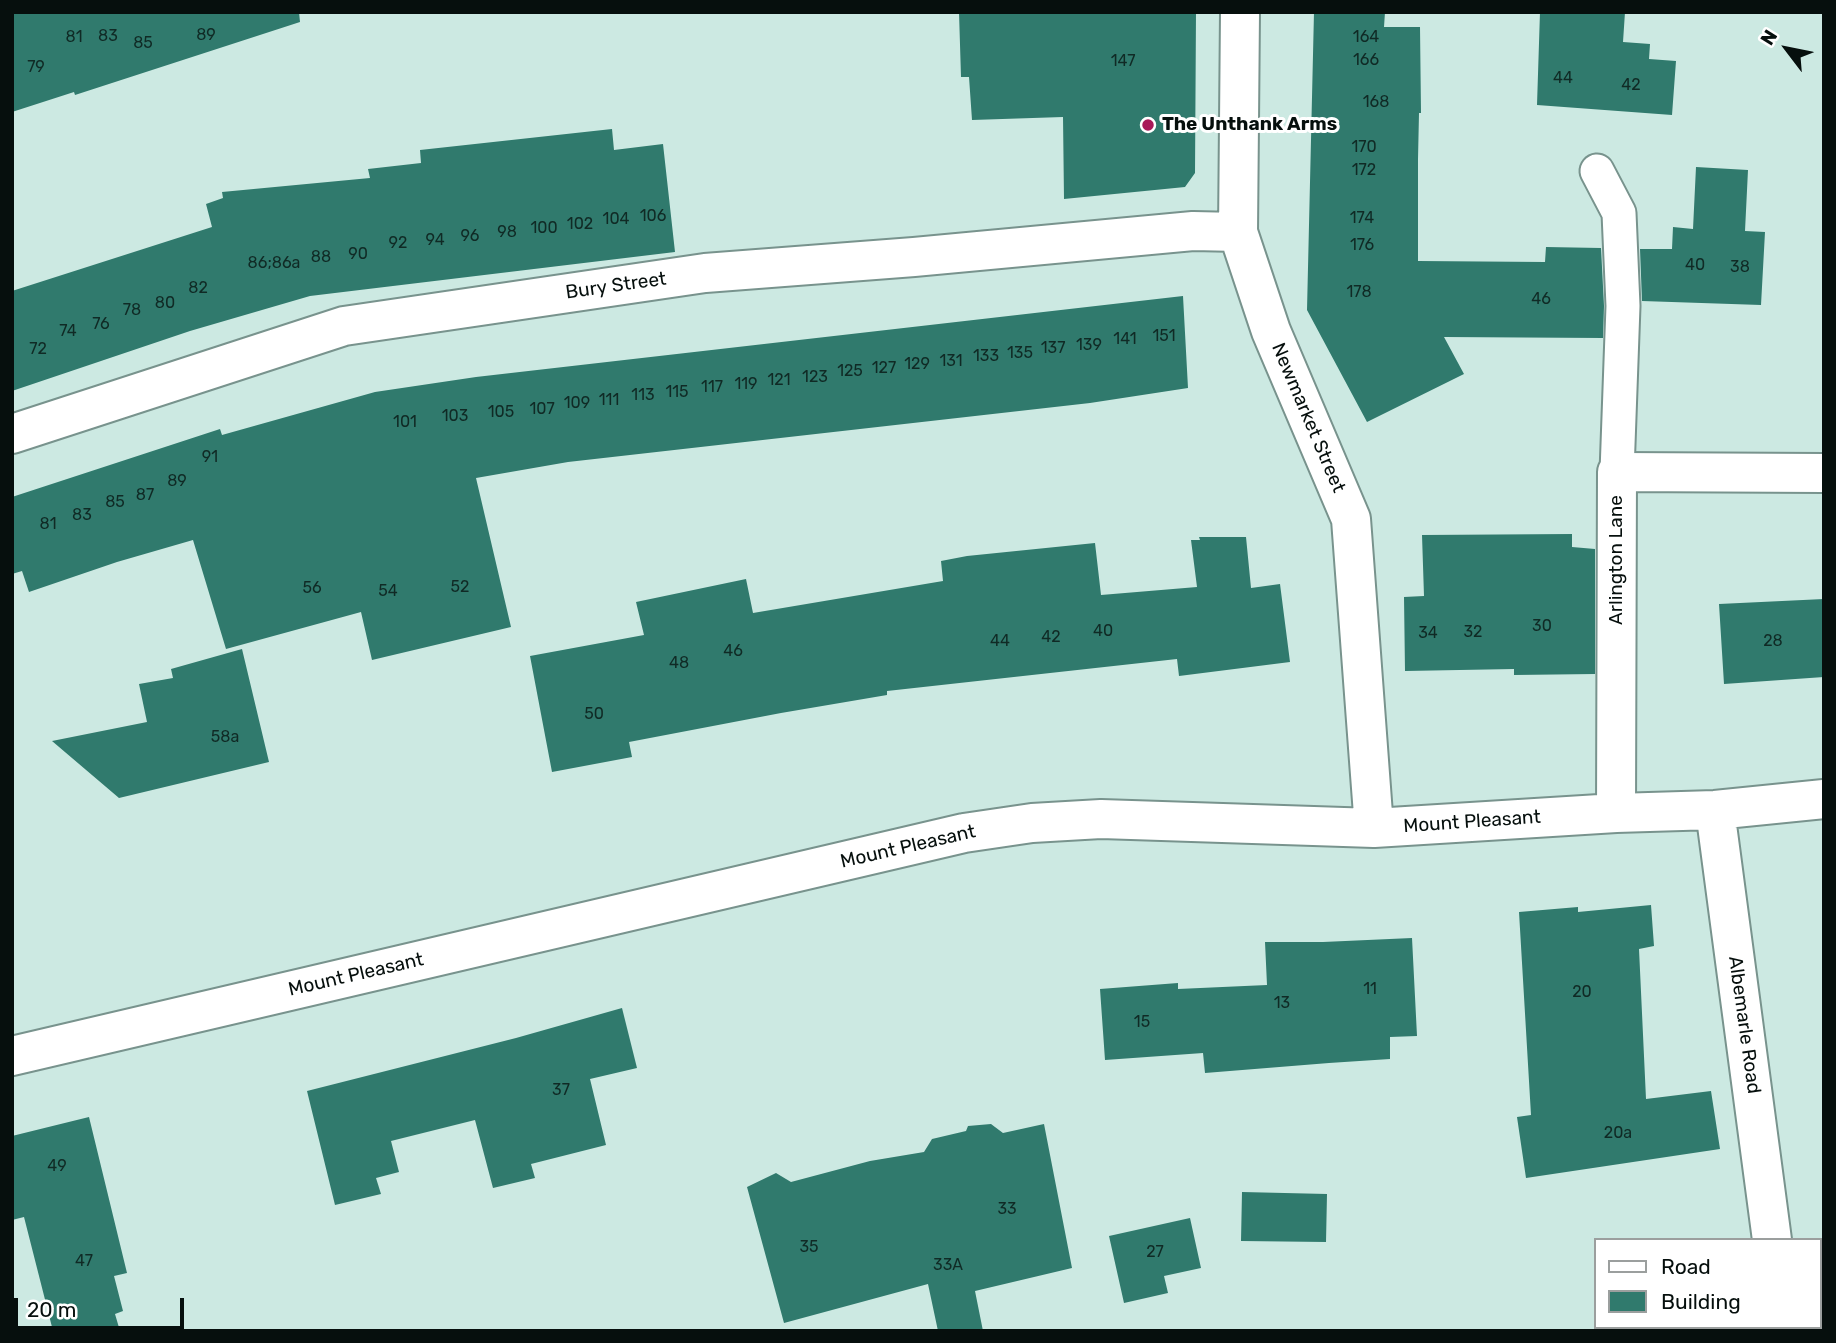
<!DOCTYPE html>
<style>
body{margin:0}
#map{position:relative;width:1836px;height:1343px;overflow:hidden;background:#cce9e2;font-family:Rubik,sans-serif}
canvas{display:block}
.frame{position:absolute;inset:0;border:14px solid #060f0d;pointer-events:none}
.legend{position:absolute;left:1594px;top:1238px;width:228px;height:91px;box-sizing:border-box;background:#fff;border:2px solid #9b9f9e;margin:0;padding:9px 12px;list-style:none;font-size:21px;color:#060f0d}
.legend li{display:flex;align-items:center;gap:14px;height:35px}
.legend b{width:35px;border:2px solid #9b9f9e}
.north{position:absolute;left:1752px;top:14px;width:70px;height:70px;-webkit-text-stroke:5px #fff;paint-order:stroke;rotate:302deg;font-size:19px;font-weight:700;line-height:28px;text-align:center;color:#060f0d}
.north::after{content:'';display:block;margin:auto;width:24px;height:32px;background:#060f0d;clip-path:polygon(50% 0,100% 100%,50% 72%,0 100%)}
.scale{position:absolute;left:14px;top:1298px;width:170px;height:32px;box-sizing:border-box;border:4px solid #060f0d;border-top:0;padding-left:9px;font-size:21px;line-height:24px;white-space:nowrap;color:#060f0d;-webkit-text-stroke:5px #fff;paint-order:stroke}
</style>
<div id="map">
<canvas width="1836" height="1343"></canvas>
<div class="frame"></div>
<ul class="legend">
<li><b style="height:9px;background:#fff"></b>Road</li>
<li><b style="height:19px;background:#307a6d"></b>Building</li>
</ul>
<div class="north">N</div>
<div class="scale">20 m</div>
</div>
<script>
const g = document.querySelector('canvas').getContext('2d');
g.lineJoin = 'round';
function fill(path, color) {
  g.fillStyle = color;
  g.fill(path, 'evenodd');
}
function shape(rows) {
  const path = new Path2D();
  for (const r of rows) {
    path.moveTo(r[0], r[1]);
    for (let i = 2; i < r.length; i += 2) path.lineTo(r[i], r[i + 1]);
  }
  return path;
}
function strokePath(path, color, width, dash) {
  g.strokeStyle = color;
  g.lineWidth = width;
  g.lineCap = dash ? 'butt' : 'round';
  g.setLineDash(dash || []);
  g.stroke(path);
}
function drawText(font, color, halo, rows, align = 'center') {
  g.font = font + ' Rubik,sans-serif';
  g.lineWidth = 6;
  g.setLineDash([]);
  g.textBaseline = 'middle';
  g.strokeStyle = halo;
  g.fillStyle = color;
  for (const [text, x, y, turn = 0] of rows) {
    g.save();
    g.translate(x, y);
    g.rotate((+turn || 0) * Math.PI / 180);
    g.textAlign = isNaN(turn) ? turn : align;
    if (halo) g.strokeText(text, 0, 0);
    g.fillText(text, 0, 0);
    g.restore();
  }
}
fill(shape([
 [12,12,299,12,300,22,75,95,74,92,12,112],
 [959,12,1196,12,1195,173,1185,187,1064,199,1063,117,972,120,969,77,961,77],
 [1314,12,1385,12,1384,27,1420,27,1421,113,1419,113,1418,159,1418,261,1545,262,1546,247,1601,248,1604,306,1603,338,1444,337,1464,374,1367,422,1307,310],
 [1540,12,1625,12,1623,42,1650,44,1649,59,1676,61,1672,115,1537,105],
 [612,129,614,150,663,144,675,252,310,296,190,331,12,391,12,291,212,227,206,204,223,198,222,192,370,178,368,169,421,163,420,150],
 [1696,167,1748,170,1745,231,1765,232,1761,305,1642,301,1640,249,1672,249,1673,227,1693,229],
 [1183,296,1188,388,1090,403,568,462,476,478,511,627,372,660,361,612,226,649,193,540,117,562,29,592,22,571,12,574,12,497,220,429,222,435,375,392,476,377],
 [1572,534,1572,547,1595,549,1595,674,1514,675,1514,669,1405,671,1404,597,1424,596,1422,535],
 [1199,537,1246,537,1251,588,1280,584,1290,662,1179,676,1177,659,887,691,887,695,781,713,629,742,632,757,552,772,530,656,644,635,636,602,746,579,753,613,943,581,941,561,967,556,1095,543,1101,595,1197,587,1191,540,1200,540],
 [1824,599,1824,677,1724,684,1719,604],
 [242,649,269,762,119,798,52,741,147,722,139,684,173,678,171,669],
 [1651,905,1654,946,1639,949,1646,1099,1711,1091,1720,1149,1526,1178,1517,1117,1531,1115,1519,912,1578,907,1578,912],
 [1412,938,1417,1036,1390,1037,1390,1059,1329,1063,1205,1073,1203,1053,1105,1060,1100,989,1178,983,1178,989,1267,985,1265,942,1323,942],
 [622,1008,637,1068,590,1079,606,1145,531,1164,535,1178,493,1188,475,1120,391,1141,399,1172,376,1178,381,1194,335,1205,307,1091,516,1038],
 [89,1117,127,1273,114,1276,123,1311,115,1314,120,1331,53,1331,24,1217,12,1220,12,1136],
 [991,1124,1003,1133,1044,1124,1072,1268,975,1291,983,1331,938,1331,928,1284,784,1323,747,1187,776,1173,791,1182,870,1161,924,1152,932,1139,966,1131,968,1126],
 [1242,1192,1327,1194,1326,1242,1241,1241],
 [1190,1218,1201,1268,1164,1276,1168,1293,1124,1303,1109,1236]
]), '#307a6d');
const lane = shape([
 [1597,171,1619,213,1623,306,1617,472]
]);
const street = shape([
 [1240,12,1238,232,1271,331,1351,519,1374,828],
 [12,434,344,326,705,273,914,257,1193,231,1238,232],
 [1715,810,1772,1240],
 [1616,813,1617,472,1824,473],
 [12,1056,964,833,1032,823,1101,819,1374,828,1616,813,1715,810,1824,799],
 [1784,1327,1784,1331]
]);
strokePath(lane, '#78938d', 37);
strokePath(street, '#78938d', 42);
strokePath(lane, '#fff', 33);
strokePath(street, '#fff', 38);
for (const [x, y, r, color] of [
 [1148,125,7,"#a81959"]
]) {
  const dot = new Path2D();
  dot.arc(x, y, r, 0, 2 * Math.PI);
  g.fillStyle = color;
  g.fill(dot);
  strokePath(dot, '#fff', 2.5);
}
drawText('16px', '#102a25', null, [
 ["89",206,35],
 ["83",108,36],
 ["81",74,37],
 ["164",1366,37],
 ["85",143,43],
 ["166",1366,60],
 ["147",1123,61],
 ["79",36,67],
 ["44",1563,78],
 ["42",1631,85],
 ["168",1376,102],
 ["170",1364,147],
 ["172",1364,170],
 ["106",653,216],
 ["174",1362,218],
 ["104",616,219],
 ["102",580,224],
 ["100",544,228],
 ["98",507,232],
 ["96",470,236],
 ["94",435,240],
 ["92",398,243],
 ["176",1362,245],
 ["90",358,254],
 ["88",321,257],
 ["86;86a",274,263],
 ["40",1695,265],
 ["38",1740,267],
 ["82",198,288],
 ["178",1359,292],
 ["46",1541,299],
 ["80",165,303],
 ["78",132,310],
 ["76",101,324],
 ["74",68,331],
 ["151",1164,336],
 ["141",1125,339],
 ["139",1089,345],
 ["137",1053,348],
 ["72",38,349],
 ["135",1020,353],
 ["133",986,356],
 ["131",951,361],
 ["129",917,364],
 ["127",884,368],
 ["125",850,371],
 ["123",815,377],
 ["121",779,380],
 ["119",746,384],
 ["117",712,387],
 ["115",677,392],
 ["113",643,395],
 ["111",609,400],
 ["109",577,403],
 ["107",542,409],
 ["105",501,412],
 ["103",455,416],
 ["101",405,422],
 ["91",210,457],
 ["89",177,481],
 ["87",145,495],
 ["85",115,502],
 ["83",82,515],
 ["81",48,524],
 ["52",460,587],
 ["56",312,588],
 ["54",388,591],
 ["30",1542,626],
 ["40",1103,631],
 ["32",1473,632],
 ["34",1428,633],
 ["42",1051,637],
 ["44",1000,641],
 ["28",1773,641],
 ["46",733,651],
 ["48",679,663],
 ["50",594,714],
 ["58a",225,737],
 ["11",1370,989],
 ["20",1582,992],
 ["13",1282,1003],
 ["15",1142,1022],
 ["37",561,1090],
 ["20a",1618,1133],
 ["49",57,1166],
 ["33",1007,1209],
 ["35",809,1247],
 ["27",1155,1252],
 ["47",84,1261],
 ["33A",948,1265]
]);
drawText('bold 19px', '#060f0d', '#fff', [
 ["The Unthank Arms",1162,125]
], 'left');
drawText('19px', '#060f0d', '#fff', [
 ["Bury Street",616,286,-8],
 ["Newmarket Street",1308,418,67],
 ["Arlington Lane",1617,560,-90],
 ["Mount Pleasant",1472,822,-4],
 ["Mount Pleasant",908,847,-13],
 ["Mount Pleasant",356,975,-13],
 ["Albemarle Road",1744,1025,82]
]);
</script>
